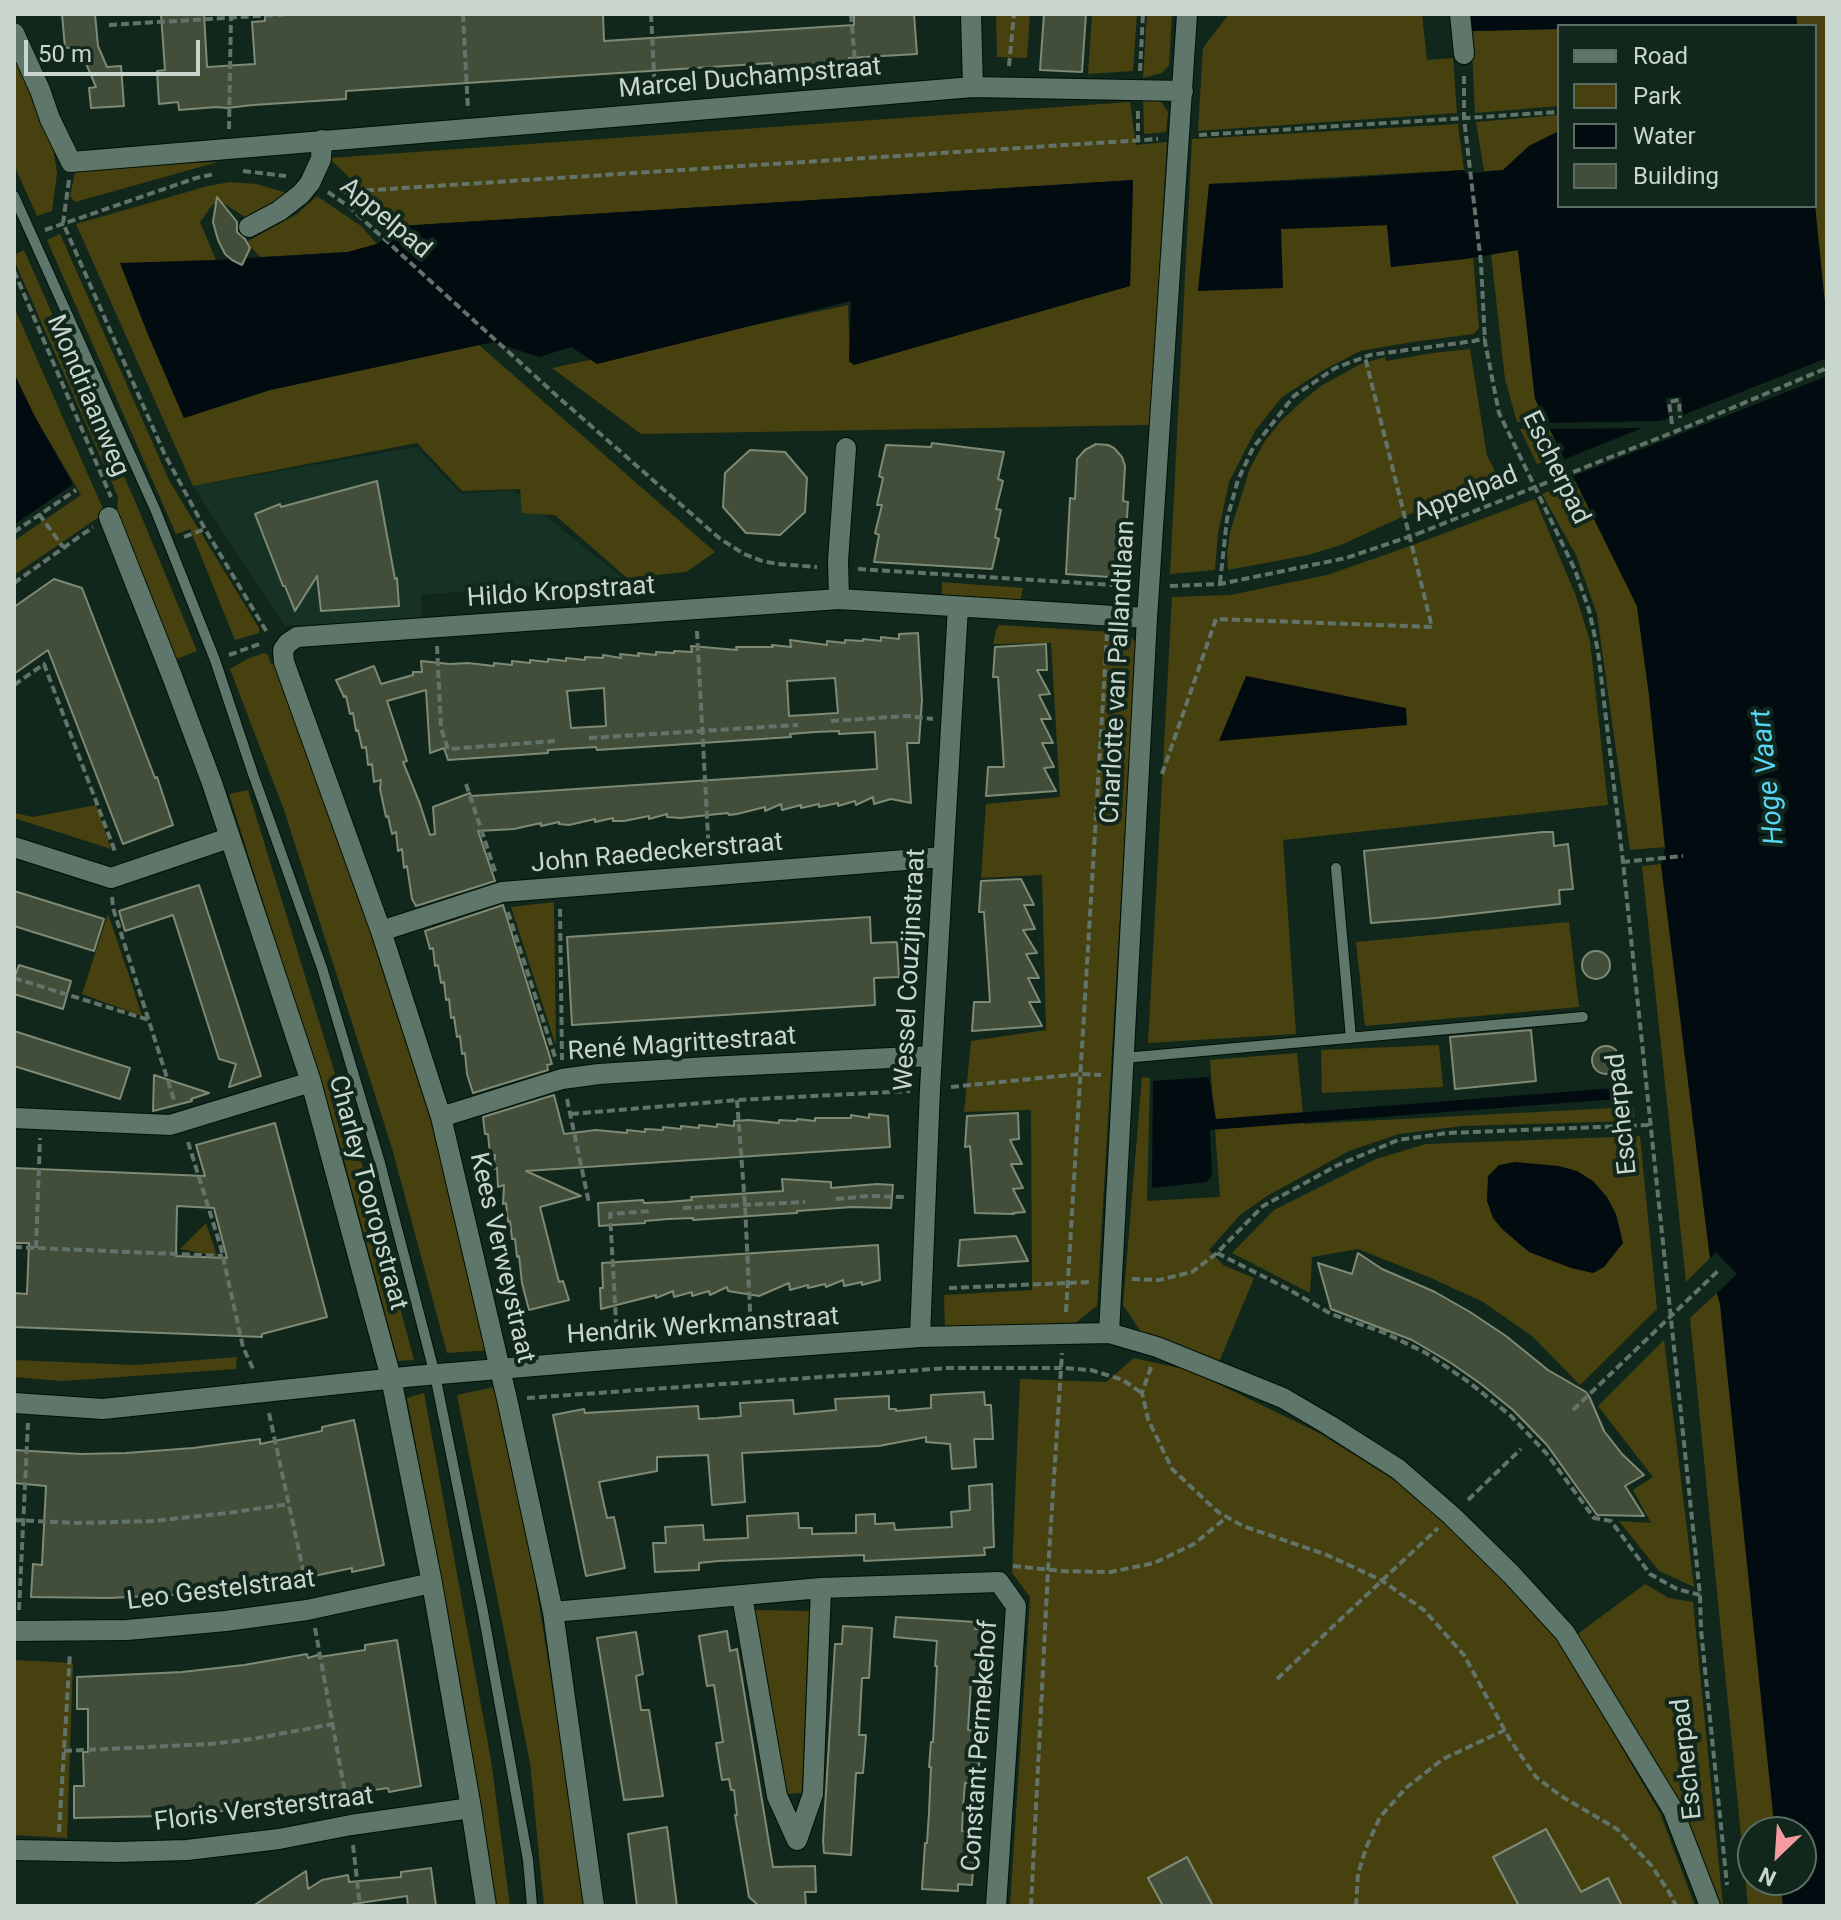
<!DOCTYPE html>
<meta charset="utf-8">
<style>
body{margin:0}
#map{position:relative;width:1841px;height:1920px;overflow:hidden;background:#11271c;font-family:Roboto,sans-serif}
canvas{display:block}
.frame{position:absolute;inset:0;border:16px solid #c9d6ce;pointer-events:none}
.legend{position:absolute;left:1557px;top:24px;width:260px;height:184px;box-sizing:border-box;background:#11271c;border:2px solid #5b6d63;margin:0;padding:10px 14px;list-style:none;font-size:24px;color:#c9d6ce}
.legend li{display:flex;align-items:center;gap:16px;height:40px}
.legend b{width:40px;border:2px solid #5b6d63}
.north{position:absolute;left:1737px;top:1816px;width:80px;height:80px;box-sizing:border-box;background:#11271c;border:2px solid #5b6d63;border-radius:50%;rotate:205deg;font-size:22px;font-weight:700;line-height:32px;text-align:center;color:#c9d6ce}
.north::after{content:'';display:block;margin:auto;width:28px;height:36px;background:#f49aa1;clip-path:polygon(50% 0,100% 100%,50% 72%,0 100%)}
.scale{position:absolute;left:24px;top:40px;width:176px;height:36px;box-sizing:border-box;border:4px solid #c9d6ce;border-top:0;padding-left:10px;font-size:24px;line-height:28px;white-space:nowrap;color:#c9d6ce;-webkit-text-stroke:6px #11271c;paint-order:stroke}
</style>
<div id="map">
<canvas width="1841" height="1920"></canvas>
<div class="frame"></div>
<ul class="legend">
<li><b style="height:10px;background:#5f776a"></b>Road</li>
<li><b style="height:22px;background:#47410f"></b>Park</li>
<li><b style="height:22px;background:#010b10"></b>Water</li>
<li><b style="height:22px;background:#434e3a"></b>Building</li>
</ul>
<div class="north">N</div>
<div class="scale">50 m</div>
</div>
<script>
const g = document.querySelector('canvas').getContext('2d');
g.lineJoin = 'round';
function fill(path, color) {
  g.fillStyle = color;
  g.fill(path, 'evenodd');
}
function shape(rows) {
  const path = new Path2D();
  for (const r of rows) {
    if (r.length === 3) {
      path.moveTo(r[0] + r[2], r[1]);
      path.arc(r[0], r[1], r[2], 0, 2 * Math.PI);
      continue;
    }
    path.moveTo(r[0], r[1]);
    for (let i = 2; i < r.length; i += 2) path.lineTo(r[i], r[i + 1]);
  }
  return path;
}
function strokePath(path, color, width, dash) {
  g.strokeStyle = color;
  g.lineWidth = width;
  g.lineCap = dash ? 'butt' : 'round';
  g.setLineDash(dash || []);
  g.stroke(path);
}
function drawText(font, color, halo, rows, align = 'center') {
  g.font = font + ' Roboto,sans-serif';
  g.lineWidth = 8;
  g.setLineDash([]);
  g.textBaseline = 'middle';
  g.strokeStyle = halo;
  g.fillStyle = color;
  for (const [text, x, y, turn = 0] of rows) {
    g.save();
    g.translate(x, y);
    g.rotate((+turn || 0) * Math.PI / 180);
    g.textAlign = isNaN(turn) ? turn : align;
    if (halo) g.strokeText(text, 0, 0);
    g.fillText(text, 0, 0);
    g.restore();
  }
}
fill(shape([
 [417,447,461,494,513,490,624,579,421,595,422,620,285,626,193,486]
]), '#153224');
fill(shape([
 [996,14,1030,14,1027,58,997,57],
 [1092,14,1137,14,1133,71,1088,74],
 [1147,14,1172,14,1169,65,1162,73,1143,78],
 [1229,14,1422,14,1427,60,1453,58,1457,113,1198,131,1203,48],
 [1796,14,1827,14,1827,324,1815,206,1815,26,1797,26],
 [1559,29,1559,106,1475,113,1471,31],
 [14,44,51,135,57,173,52,211,37,216,14,165],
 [1143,97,1155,97,1161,102,1168,112,1166,132,1144,134],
 [1130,102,1136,145,1167,142,1150,425,641,434,552,368,848,305,850,361,1130,286,1133,180,400,226,329,158],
 [1559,115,1559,131,1529,146,1503,170,1484,171,1476,122],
 [1458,124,1464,170,1209,184,1281,229,1387,225,1391,267,1473,257,1479,328,1474,334,1412,342,1360,351,1322,371,1282,397,1255,431,1229,482,1218,533,1215,570,1170,574,1192,139],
 [218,162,75,202,70,196,76,168],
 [230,182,256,184,291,194,248,219,225,204,213,204,200,222,216,260,121,264,147,332,184,418,270,390,479,345,715,552,686,572,627,578,555,515,522,513,520,489,462,491,417,443,193,486,76,224,208,186],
 [317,196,361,226,377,244,348,252,260,257,246,242,297,214],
 [60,234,170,482,259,628,259,633,235,640,190,529,176,534,47,240],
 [24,250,138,508,197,651,174,660,117,512,118,497,14,260,14,255],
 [1518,250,1535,398,1546,422,1517,422,1505,379,1491,254],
 [14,307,105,513,14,575,14,541,81,495,35,417,17,383,14,373],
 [1470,349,1487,456,1500,480,1477,486,1457,497,1404,516,1341,545,1308,555,1228,570,1227,554,1230,532,1250,468,1265,441,1281,421,1300,403,1322,385,1361,364,1385,357,1386,361,1433,353],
 [1520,429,1550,430,1562,456,1537,464],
 [1575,481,1637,606,1649,695,1665,847,1630,850,1597,614,1576,555,1542,494],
 [1535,499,1576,596,1590,641,1608,805,1283,840,1296,1034,1148,1043,1172,597,1230,595,1327,575,1416,544],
 [942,582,1023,588,1020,602,942,597],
 [999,625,1128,633,1136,643,1097,1306,1069,1328,945,1331,944,1295,1032,1290,1031,1110,964,1112,971,1041,1046,1030,1042,875,981,878,986,804,1060,797,1051,643,993,644,996,630],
 [264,653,268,655,271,664,277,663,431,1107,493,1350,447,1353,392,1148,284,810,230,669,247,659],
 [248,790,356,1142,414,1360,398,1361,340,1145,229,794],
 [96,805,111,849,14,818,14,813,33,817],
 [1661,864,1710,1258,1686,1282,1642,866],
 [554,902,556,1046,511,907],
 [108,914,130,978,142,1016,82,994],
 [1569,922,1579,1007,1365,1026,1356,942],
 [1439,1045,1443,1087,1322,1093,1321,1050],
 [1297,1053,1304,1124,1634,1107,1634,1121,1462,1126,1399,1134,1349,1151,1267,1196,1240,1215,1209,1250,1223,1265,1254,1278,1219,1362,1175,1343,1143,1335,1123,1305,1142,1077,1150,1078,1147,1201,1220,1197,1210,1060],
 [1640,1136,1657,1309,1580,1385,1532,1336,1483,1302,1431,1278,1358,1249,1312,1257,1310,1293,1232,1253,1274,1210,1376,1159,1426,1144],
 [206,1223,217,1256,180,1249],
 [1717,1293,1720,1304,1775,1832,1753,1832,1753,1880,1780,1880,1783,1906,1748,1906,1690,1318],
 [1664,1340,1694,1587,1659,1571,1619,1521,1651,1523,1633,1490,1653,1477,1598,1406],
 [237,1357,236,1369,62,1381,14,1377,14,1360,135,1365],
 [1134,1358,1192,1371,1321,1434,1402,1485,1492,1566,1560,1642,1660,1813,1695,1906,1010,1906,1030,1597,1012,1573,1020,1379,1106,1382],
 [504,1385,581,1867,586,1906,544,1906,530,1763,457,1395],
 [424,1393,491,1760,510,1906,494,1906,464,1702,407,1398],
 [1645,1584,1669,1598,1693,1602,1723,1906,1718,1906,1575,1636],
 [755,1610,809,1611,802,1793,784,1794],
 [14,1660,73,1663,67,1838,14,1835]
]), '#47410f');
fill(shape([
 [1469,14,1796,14,1797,26,1559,26,1559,29,1471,31],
 [1559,131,1559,206,1815,206,1827,324,1827,1906,1783,1906,1780,1880,1801,1880,1801,1832,1775,1832,1720,1304,1717,1293,1737,1274,1716,1252,1710,1258,1661,864,1664,858,1665,847,1649,695,1637,606,1535,399,1518,250,1466,259,1391,267,1387,225,1281,229,1283,288,1198,291,1209,184,1332,179,1464,170,1466,174,1503,170,1529,146],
 [1133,180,1130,286,854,365,849,361,851,301,597,364,571,347,539,357,493,342,270,390,184,418,147,332,120,263,216,260,348,252,377,244,400,226],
 [14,373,35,417,73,484,14,525],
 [1246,676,1406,708,1407,725,1219,741],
 [1209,1077,1216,1119,1628,1087,1630,1098,1210,1130,1212,1175,1207,1182,1152,1188,1153,1081],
 [1515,1162,1559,1166,1577,1171,1593,1181,1607,1197,1616,1214,1623,1243,1604,1267,1593,1273,1571,1268,1529,1252,1502,1229,1493,1218,1487,1201,1488,1176,1499,1165]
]), '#010b10');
fill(shape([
 [1827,358,1827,376,1569,478,1560,461,1642,428,1547,429,1545,423,1659,421,1669,418,1666,398,1681,397,1683,415]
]), '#11271c');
const building = shape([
 [62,14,95,14,98,46,107,67,121,66,124,106,91,108,89,88,96,87,79,47,65,48,62,14],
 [161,14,204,14,207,67,255,64,252,22,265,21,265,14,603,14,604,41,854,25,854,14,914,14,917,54,849,58,850,65,772,71,772,63,573,76,346,91,346,99,253,105,227,108,217,107,179,110,178,102,159,104,157,71,165,70,161,14],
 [1044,14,1086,14,1082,72,1040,70,1044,14],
 [217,197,237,222,237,232,245,239,250,248,242,265,232,260,225,254,218,240,213,222,217,197],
 [932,443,1004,452,998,479,1003,481,996,509,1001,510,995,537,999,539,992,569,874,562,879,535,875,533,882,505,877,505,883,478,879,476,886,445,931,447,932,443],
 [1096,444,1108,445,1114,448,1122,457,1125,466,1123,501,1128,502,1123,578,1066,574,1070,498,1075,499,1077,459,1085,450,1096,444],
 [750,450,785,452,807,478,805,512,780,535,746,533,723,507,725,473,750,450],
 [377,481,395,579,397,578,399,606,321,611,317,576,295,611,285,586,283,586,255,514,280,504,281,507,377,481],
 [54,579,82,588,155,778,157,777,173,825,123,844,48,650,14,674,14,607,54,579],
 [918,633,922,700,919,743,907,743,911,803,891,799,874,804,873,797,856,805,855,801,838,806,838,803,819,807,819,804,801,808,801,805,782,810,781,804,765,811,765,807,737,814,729,815,728,813,680,818,667,817,667,814,649,819,649,816,624,821,613,821,613,818,595,822,595,819,569,825,559,824,559,822,541,826,541,823,514,829,478,831,495,881,416,906,412,899,407,866,404,868,402,849,398,851,396,832,392,834,388,816,386,817,380,789,381,780,374,782,372,764,368,765,366,747,362,748,358,730,356,731,353,713,350,714,346,696,344,697,336,680,374,666,381,684,413,675,413,672,422,672,421,661,450,664,468,663,494,666,494,663,512,665,512,661,530,663,530,660,548,662,548,659,566,661,566,658,585,660,585,657,603,658,603,655,621,658,620,654,639,656,638,653,656,655,656,652,674,653,674,651,692,652,691,646,737,650,736,647,773,647,772,645,791,647,790,640,827,645,827,641,845,643,845,640,863,641,863,639,881,641,881,637,899,639,899,634,918,633],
 [835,678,838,713,789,716,787,681,835,678],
 [604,688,606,726,571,728,567,691,604,688],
 [426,690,430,753,444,748,448,760,548,753,548,750,596,747,597,750,791,737,790,734,815,732,839,731,839,734,875,732,877,769,471,796,470,793,433,807,435,834,430,835,420,804,403,762,407,761,387,701,426,690],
 [1046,644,1047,670,1037,670,1050,694,1039,695,1051,719,1041,719,1053,743,1042,743,1054,767,1044,768,1056,791,986,796,988,767,1004,767,998,677,993,677,995,647,1046,644],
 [1543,832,1553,832,1554,846,1568,844,1573,889,1559,890,1560,904,1436,918,1371,923,1364,851,1543,832],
 [1021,879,1034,905,1024,905,1035,929,1023,930,1037,953,1026,954,1039,978,1028,978,1040,1002,1029,1002,1042,1026,972,1031,974,1002,990,1002,984,912,979,912,981,881,1021,879],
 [199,885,261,1076,229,1087,236,1064,219,1059,173,915,125,931,119,911,199,885],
 [14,891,104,919,94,951,14,926,14,891],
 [503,905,552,1064,547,1065,548,1070,473,1093,467,1074,465,1053,462,1054,460,1036,457,1037,454,1017,451,1018,449,999,446,1000,444,982,441,983,438,965,435,966,433,948,430,949,425,931,503,905],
 [870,917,871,943,897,942,899,977,874,978,875,1005,572,1025,567,937,870,917],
 [1596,965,14],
 [19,965,71,981,63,1009,14,994,14,979,19,965],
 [1531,1030,1536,1081,1455,1089,1450,1037,1531,1030],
 [14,1031,130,1068,120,1099,14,1066,14,1031],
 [1606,1060,14],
 [154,1075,209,1093,191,1099,192,1101,153,1111,154,1075],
 [554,1095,564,1134,596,1130,627,1133,627,1130,645,1132,645,1129,663,1130,663,1127,681,1129,681,1126,699,1128,699,1125,717,1127,717,1124,734,1126,734,1121,749,1120,779,1123,779,1120,797,1121,797,1119,815,1121,815,1118,851,1118,851,1115,869,1118,869,1114,888,1116,890,1147,526,1171,581,1196,540,1207,559,1282,563,1281,569,1300,529,1310,522,1283,519,1256,517,1257,515,1239,512,1239,510,1221,508,1222,506,1203,503,1204,504,1185,498,1187,497,1168,494,1169,495,1155,490,1155,488,1134,485,1134,483,1117,554,1095],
 [1018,1113,1019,1139,1010,1140,1022,1164,1011,1164,1023,1188,1013,1189,1025,1212,1013,1213,1014,1214,975,1213,970,1146,965,1147,967,1116,1018,1113],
 [275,1123,327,1317,262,1334,262,1337,14,1327,14,1293,27,1294,29,1243,14,1243,14,1168,205,1176,196,1145,275,1123],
 [177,1206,214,1208,227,1258,176,1256,177,1206],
 [782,1179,831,1182,831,1188,877,1184,893,1185,891,1208,852,1207,797,1211,797,1213,779,1214,693,1220,693,1218,668,1219,645,1221,645,1223,599,1226,598,1203,643,1200,644,1203,667,1202,692,1200,691,1197,783,1191,782,1179],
 [1016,1236,1028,1261,958,1266,960,1240,1016,1236],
 [878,1245,880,1280,862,1285,862,1282,844,1286,843,1280,826,1287,825,1284,808,1288,808,1285,790,1290,789,1283,759,1296,728,1291,727,1287,710,1295,709,1291,692,1296,692,1292,674,1297,673,1291,656,1298,656,1295,601,1309,600,1288,603,1288,602,1263,878,1245],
 [1358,1253,1382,1269,1435,1292,1470,1312,1506,1336,1548,1370,1586,1392,1589,1396,1604,1431,1622,1454,1644,1475,1625,1486,1644,1516,1597,1515,1547,1445,1513,1410,1481,1384,1451,1363,1412,1340,1331,1309,1318,1263,1352,1274,1358,1253],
 [984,1392,985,1405,991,1405,993,1439,974,1439,976,1467,952,1469,950,1444,926,1442,926,1437,879,1446,742,1453,745,1502,712,1505,708,1455,657,1457,657,1471,599,1482,607,1518,614,1517,625,1568,586,1576,553,1415,584,1409,585,1413,698,1406,699,1419,717,1418,741,1416,740,1403,793,1400,794,1414,836,1410,835,1399,889,1396,889,1409,896,1409,896,1411,931,1408,931,1395,984,1392],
 [354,1420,384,1565,352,1572,352,1568,309,1577,309,1575,226,1589,172,1595,108,1598,31,1597,33,1564,42,1565,46,1486,14,1483,14,1450,81,1454,126,1453,193,1448,260,1439,260,1444,322,1431,322,1427,354,1420],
 [992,1484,994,1547,984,1548,985,1555,864,1561,864,1555,718,1561,699,1563,699,1570,655,1572,653,1543,666,1543,665,1527,703,1525,704,1540,748,1538,747,1516,798,1513,799,1528,812,1528,812,1534,856,1533,856,1515,875,1514,875,1524,894,1523,895,1530,952,1527,951,1512,970,1510,969,1486,992,1484],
 [896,1617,976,1622,975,1629,987,1629,984,1683,971,1682,968,1730,981,1731,978,1784,965,1783,963,1808,962,1831,975,1832,972,1885,958,1884,958,1891,922,1889,925,1843,927,1843,929,1813,931,1767,929,1767,931,1742,933,1742,937,1666,935,1666,937,1641,894,1637,896,1617],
 [843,1626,872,1628,869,1678,862,1678,859,1735,866,1735,865,1749,863,1773,856,1773,851,1855,824,1853,823,1841,835,1644,842,1644,843,1626],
 [727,1631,730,1651,737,1649,773,1867,815,1866,816,1892,805,1892,806,1906,759,1906,749,1897,735,1815,737,1815,734,1790,731,1790,729,1779,722,1780,719,1762,716,1743,723,1742,714,1685,707,1686,699,1636,727,1631],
 [636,1632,643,1674,636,1676,641,1710,649,1710,663,1796,624,1800,597,1638,636,1632],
 [397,1640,421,1786,389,1792,388,1788,347,1794,347,1791,270,1805,215,1812,163,1816,74,1818,74,1786,84,1786,83,1752,88,1752,88,1709,77,1709,77,1677,182,1672,244,1665,307,1654,308,1658,318,1655,319,1657,365,1650,365,1645,397,1640],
 [667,1827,677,1906,637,1906,628,1834,667,1827],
 [1546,1829,1581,1892,1608,1878,1622,1906,1519,1906,1493,1857,1546,1829],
 [1187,1857,1213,1906,1163,1906,1148,1878,1187,1857],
 [431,1868,436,1906,408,1906,407,1896,353,1904,354,1906,253,1906,306,1871,308,1889,322,1880,348,1875,349,1882,401,1877,401,1872,431,1868]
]);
fill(building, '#434e3a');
strokePath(building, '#7e8a74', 2);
const service = shape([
 [14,196,155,509,169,544,215,660,253,774,322,968,380,1163,435,1375,483,1612,528,1860,532,1906],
 [1336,868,1351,1038],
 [1124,1058,1583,1017]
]);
const minor = shape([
 [971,14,973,87],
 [1460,14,1464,54],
 [14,33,40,90,50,119,71,162,973,87,1183,91],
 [249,227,279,211,301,194,310,183,321,159,322,140],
 [109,517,172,676,212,783,311,1082,391,1378,432,1583,471,1808,486,1906],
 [839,599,838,561,846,448],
 [14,847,111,878,229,838],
 [381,931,502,892,943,857],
 [441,1117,562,1079,599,1074,708,1067,932,1056],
 [14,1118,170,1125,311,1082],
 [1109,1333,1147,618,1187,14],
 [920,1337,930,1089,958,607],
 [14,1403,103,1409,415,1376,618,1359,920,1337,1109,1333,1157,1347,1283,1398,1329,1425,1398,1469,1452,1516,1512,1575,1565,1633,1673,1810,1710,1906],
 [742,1596,777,1796,797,1840,813,1794,821,1588],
 [553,1612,821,1588,999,1582,1016,1606,996,1906],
 [14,1631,127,1630,226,1621,307,1610,432,1583],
 [14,1850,118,1852,187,1850,279,1839,351,1825,471,1808],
 [594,1906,553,1612,507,1399,441,1117,381,931,284,662,283,650,288,643,297,637,839,599,1147,618]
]);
strokePath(service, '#001007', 12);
strokePath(minor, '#001007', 22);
strokePath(shape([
 [463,14,468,110],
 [651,14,655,92],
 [851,14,856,74],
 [109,25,291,14],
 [1009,66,1014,14],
 [1140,71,1143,14],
 [1464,76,1464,118,1481,263,1485,342,1499,413,1575,570,1589,610,1598,651,1623,862,1700,1595,1701,1630,1727,1885],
 [1138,111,1138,141],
 [229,129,231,14],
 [1199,135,1559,112],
 [243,171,286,176],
 [69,180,63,223,164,453,205,529,268,634],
 [328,192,348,206,557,396,719,538,744,554,762,561,778,564,817,567],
 [342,192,1158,139],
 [45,230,196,178,215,174],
 [14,271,111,497],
 [1672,424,1669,402,1679,400,1680,418],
 [39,514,63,547],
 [14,532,76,490],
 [184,537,205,529],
 [858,569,1129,586],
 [14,583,93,527],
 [1220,583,1227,519,1238,480,1253,448,1294,396,1335,368,1370,355,1474,341,1485,338],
 [1170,586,1220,584,1346,558,1417,534],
 [697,631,709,854],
 [437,646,441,728,448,749,555,741],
 [229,655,262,643],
 [14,685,44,664,116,854],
 [831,721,907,716,933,719],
 [589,738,798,725],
 [1162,774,1216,619,1432,627,1365,357],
 [466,784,496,874],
 [1622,862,1683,856],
 [112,897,113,908,175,1103],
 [560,909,562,1060],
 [508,912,556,1060],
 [14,978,149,1020],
 [951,1087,1080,1074,1101,1075],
 [567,1099,589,1203],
 [737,1100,745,1205,751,1331],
 [571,1114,737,1100,910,1091],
 [188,1142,221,1248,243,1347,254,1371],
 [836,1199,869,1196,904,1197],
 [683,1208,805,1202],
 [14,1247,223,1256],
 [36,1248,40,1138],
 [1217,1253,1288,1289,1331,1314,1385,1333,1426,1353,1470,1383,1511,1416,1547,1454,1594,1518,1611,1521,1650,1574,1677,1589,1700,1595],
 [1132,1279,1159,1280,1192,1272,1217,1253,1263,1206,1336,1166,1398,1140,1447,1133,1650,1125],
 [949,1288,1091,1282],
 [1066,1312,1107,634],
 [617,1339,610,1214,651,1211],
 [1151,1367,1142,1393,1148,1419,1172,1469,1218,1512,1243,1526,1327,1555,1381,1580,1424,1610,1464,1655,1510,1740,1536,1777,1561,1796,1617,1829,1651,1865,1669,1892,1676,1906],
 [527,1398,948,1368,1061,1368,1091,1370,1123,1380,1142,1393],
 [1573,1410,1720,1269],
 [269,1413,307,1588],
 [1468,1500,1521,1449],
 [14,1520,77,1523,153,1521,228,1513,289,1504],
 [1013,1566,1062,1571,1111,1572,1154,1563,1194,1544,1227,1517],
 [19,1610,28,1423],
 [315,1628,347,1804],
 [1277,1679,1438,1528],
 [64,1751,210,1744,252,1739,333,1724],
 [59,1832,70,1653],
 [353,1845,360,1906],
 [1031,1906,1048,1570,1062,1353],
 [1356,1906,1358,1874,1366,1848,1380,1817,1406,1788,1443,1759,1505,1730]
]), '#62746a', 4, [8, 4]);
strokePath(service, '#5f776a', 10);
strokePath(minor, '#5f776a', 20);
strokePath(shape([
 [1417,534,1689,426,1827,368]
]), '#62746a', 4, [8, 4]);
drawText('26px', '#c9d6ce', '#11271c', [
 ["Marcel Duchampstraat",750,79,-5],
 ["Appelpad",385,219,40],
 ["Mondriaanweg",87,396,67],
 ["Escherpad",1555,468,64],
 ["Appelpad",1466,495,-22],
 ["Hildo Kropstraat",561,593,-4],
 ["Charlotte van Pallandtlaan",1119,672,-87],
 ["John Raedeckerstraat",657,854,-5],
 ["Wessel Couzijnstraat",911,970,-87],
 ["René Magrittestraat",682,1045,-4],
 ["Escherpad",1623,1114,-96],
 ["Charley Tooropstraat",367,1193,75],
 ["Kees Verweystraat",501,1258,77],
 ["Hendrik Werkmanstraat",703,1327,-4],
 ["Leo Gestelstraat",221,1591,-7],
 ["Constant Permekehof",981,1746,-86],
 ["Escherpad",1688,1759,-96],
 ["Floris Versterstraat",264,1810,-7]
]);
drawText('italic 28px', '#58d6f7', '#11271c', [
 ["Hoge Vaart",1769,777,-96]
]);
</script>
